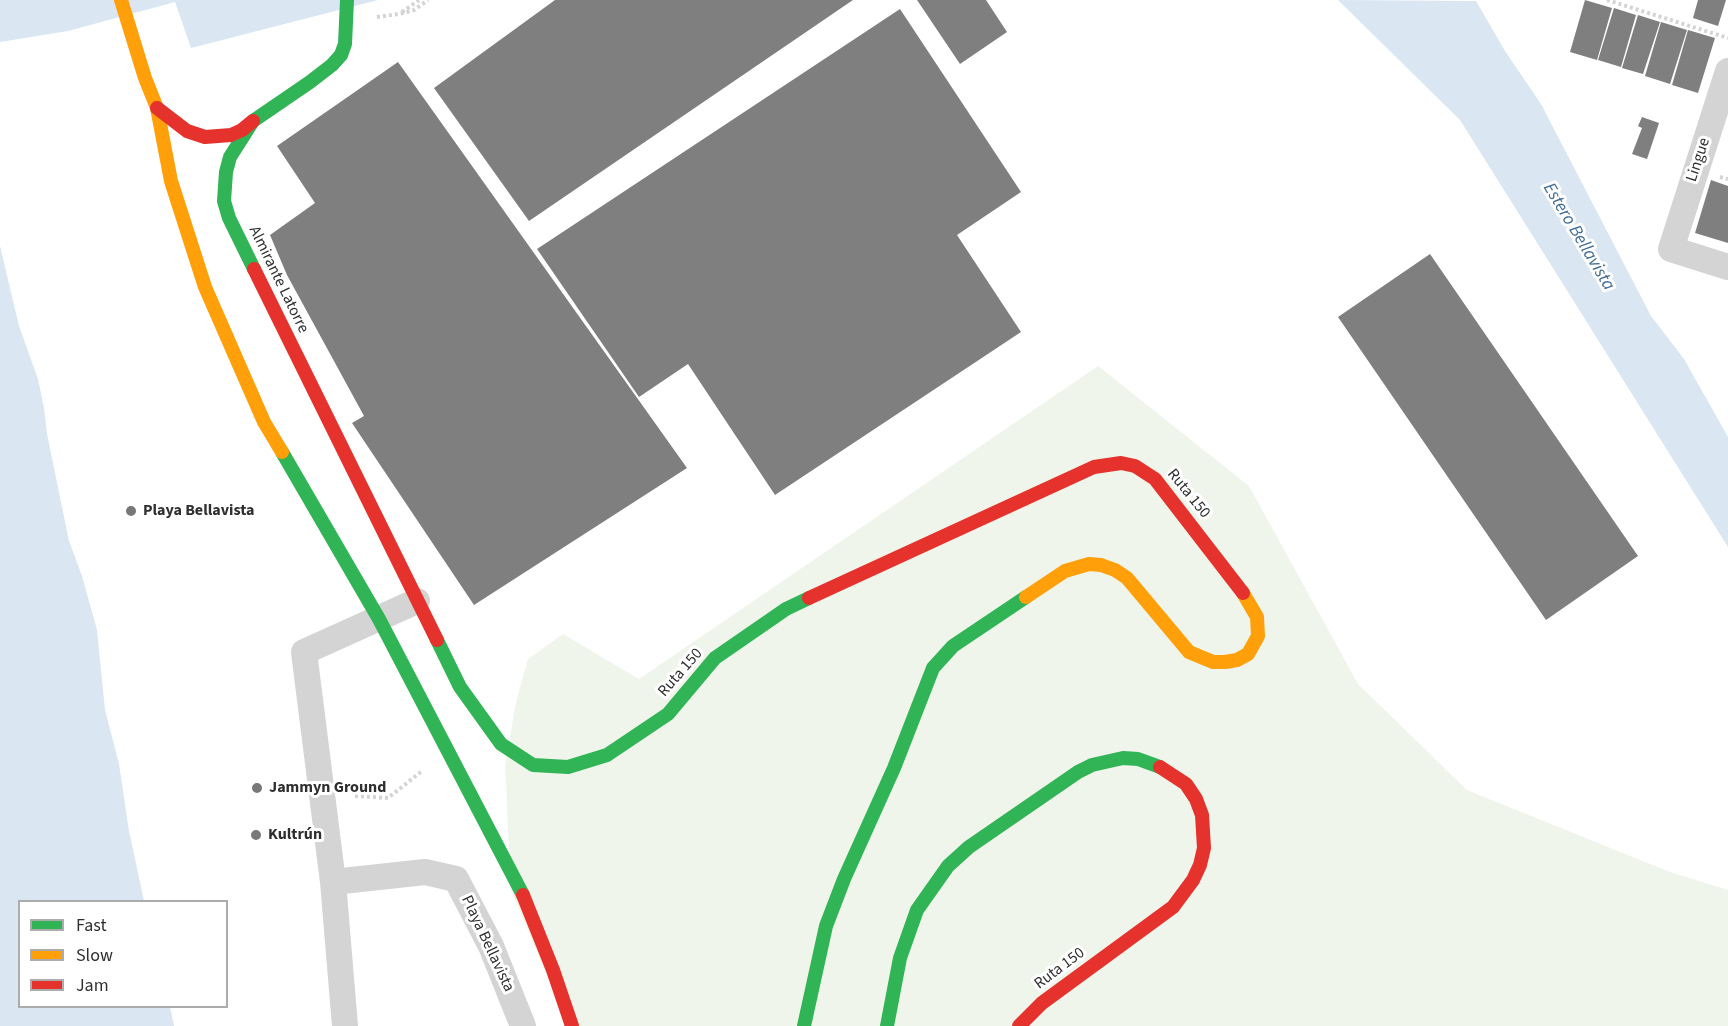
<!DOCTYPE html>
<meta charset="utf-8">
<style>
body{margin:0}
#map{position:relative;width:1728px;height:1026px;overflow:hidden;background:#fff;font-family:"Source Sans 3",sans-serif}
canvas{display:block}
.legend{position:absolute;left:18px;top:900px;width:210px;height:108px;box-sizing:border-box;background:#fff;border:2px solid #acacac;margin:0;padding:8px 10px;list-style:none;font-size:18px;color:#2f2f2f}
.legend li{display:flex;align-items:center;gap:12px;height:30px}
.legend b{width:30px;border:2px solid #acacac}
</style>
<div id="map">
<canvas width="1728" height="1026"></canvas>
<ul class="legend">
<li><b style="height:8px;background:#30b455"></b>Fast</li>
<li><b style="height:8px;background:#ff9f0a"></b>Slow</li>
<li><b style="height:8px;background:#e5322d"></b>Jam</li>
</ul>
</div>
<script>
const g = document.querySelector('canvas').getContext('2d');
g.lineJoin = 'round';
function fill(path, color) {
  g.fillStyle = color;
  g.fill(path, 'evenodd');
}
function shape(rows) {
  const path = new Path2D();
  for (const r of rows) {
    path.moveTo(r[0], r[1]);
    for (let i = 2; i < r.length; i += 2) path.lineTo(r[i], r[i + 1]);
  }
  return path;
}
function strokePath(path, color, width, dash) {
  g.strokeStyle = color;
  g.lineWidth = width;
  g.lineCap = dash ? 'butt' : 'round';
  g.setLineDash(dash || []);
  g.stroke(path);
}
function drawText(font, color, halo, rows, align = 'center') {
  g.font = font + ' "Source Sans 3",sans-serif';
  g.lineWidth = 6;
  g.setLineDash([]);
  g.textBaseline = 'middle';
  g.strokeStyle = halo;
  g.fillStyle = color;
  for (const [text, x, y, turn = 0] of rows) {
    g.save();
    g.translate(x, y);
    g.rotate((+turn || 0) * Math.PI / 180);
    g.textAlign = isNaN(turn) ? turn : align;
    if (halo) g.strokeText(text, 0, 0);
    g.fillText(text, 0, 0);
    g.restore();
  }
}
fill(shape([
 [1098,366,1249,486,1358,684,1467,790,1670,872,1728,890,1728,1026,568,1026,511,890,505,765,516,702,528,659,563,634,639,679]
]), '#f0f5ec');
fill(shape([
 [0,0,378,0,191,48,175,2,68,31,0,42],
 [1338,0,1476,1,1505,51,1541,104,1651,316,1684,359,1728,437,1728,547,1460,120],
 [0,246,19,326,38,379,44,408,47,434,69,541,82,576,97,630,105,710,119,764,129,831,144,901,20,902,20,1006,170,1007,174,1026,0,1026]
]), '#dae6f2');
fill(shape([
 [555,0,853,0,529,221,434,88],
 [917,0,986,0,1007,32,960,64],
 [1585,0,1612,8,1597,60,1570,52],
 [1698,0,1726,0,1718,26,1693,18],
 [1614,8,1636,15,1621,67,1598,60],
 [900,9,1021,192,957,235,1021,332,775,495,688,364,639,397,537,249],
 [1638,15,1660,22,1643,74,1622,68],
 [1661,22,1687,30,1670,84,1645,76],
 [1688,30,1715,38,1698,93,1672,85],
 [398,62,687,468,474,605,352,423,364,416,287,275,270,235,315,203,277,146],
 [1642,117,1659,123,1647,159,1632,154,1642,128,1638,126],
 [1711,180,1728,186,1728,243,1695,233],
 [1430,254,1638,556,1546,620,1338,317]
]), '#7f7f7f');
strokePath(shape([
 [1607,0,1728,38],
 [402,12,419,0],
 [377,17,399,14,414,10,428,0],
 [1720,177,1728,179],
 [355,796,388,798,422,771]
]), '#d4d4d4', 4, [3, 3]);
strokePath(shape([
 [1728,71,1671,249,1728,267],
 [333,882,425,872,456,879,491,946,523,1026],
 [345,1026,333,882,304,652,417,601]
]), '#d4d4d4', 26);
strokePath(shape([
 [254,269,229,218,224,201,226,172,230,157,253,121,310,82,332,65,341,55,345,44,347,0],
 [282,452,379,619,523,895],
 [437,640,460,687,501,744,533,765,568,767,607,755,668,714,715,658,786,609,809,598],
 [804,1026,826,926,844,879,894,768,933,668,953,646,1026,597],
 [887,1026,900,958,917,910,948,866,969,847,1078,772,1092,765,1123,758,1138,759,1160,767]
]), '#30b455', 14);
strokePath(shape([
 [121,0,145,78,157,108,171,181,205,287,264,422,282,452],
 [1026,597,1065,571,1089,564,1101,565,1115,570,1127,578,1189,652,1213,662,1225,662,1237,660,1248,654,1258,636,1257,617,1243,593]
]), '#ff9f0a', 14);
strokePath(shape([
 [157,108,187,131,205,137,231,135,242,130,253,121],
 [254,269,437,640],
 [809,598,1094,467,1121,463,1135,466,1155,479,1243,593],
 [523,895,553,970,572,1026],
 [1019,1026,1042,1003,1173,907,1193,880,1200,865,1204,848,1202,815,1196,799,1186,784,1160,767]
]), '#e5322d', 14);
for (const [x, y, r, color] of [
 [131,511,6,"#787878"],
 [257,788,6,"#787878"],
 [256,835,6,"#787878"]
]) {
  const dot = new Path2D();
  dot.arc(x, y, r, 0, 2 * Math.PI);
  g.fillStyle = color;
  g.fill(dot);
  strokePath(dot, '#fff', 2);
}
drawText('16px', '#2f2f2f', '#fff', [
 ["Lingue",1699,160,-72],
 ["Almirante Latorre",278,280,64],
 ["Ruta 150",1188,494,51],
 ["Ruta 150",681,673,-49],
 ["Playa Bellavista",487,944,65],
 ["Ruta 150",1060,969,-37]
]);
drawText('bold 16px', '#2f2f2f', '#fff', [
 ["Playa Bellavista",143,511],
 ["Jammyn Ground",269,788],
 ["Kultrún",268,835]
], 'left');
drawText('italic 18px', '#3d6a92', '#fff', [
 ["Estero Bellavista",1578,237,59]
]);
</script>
